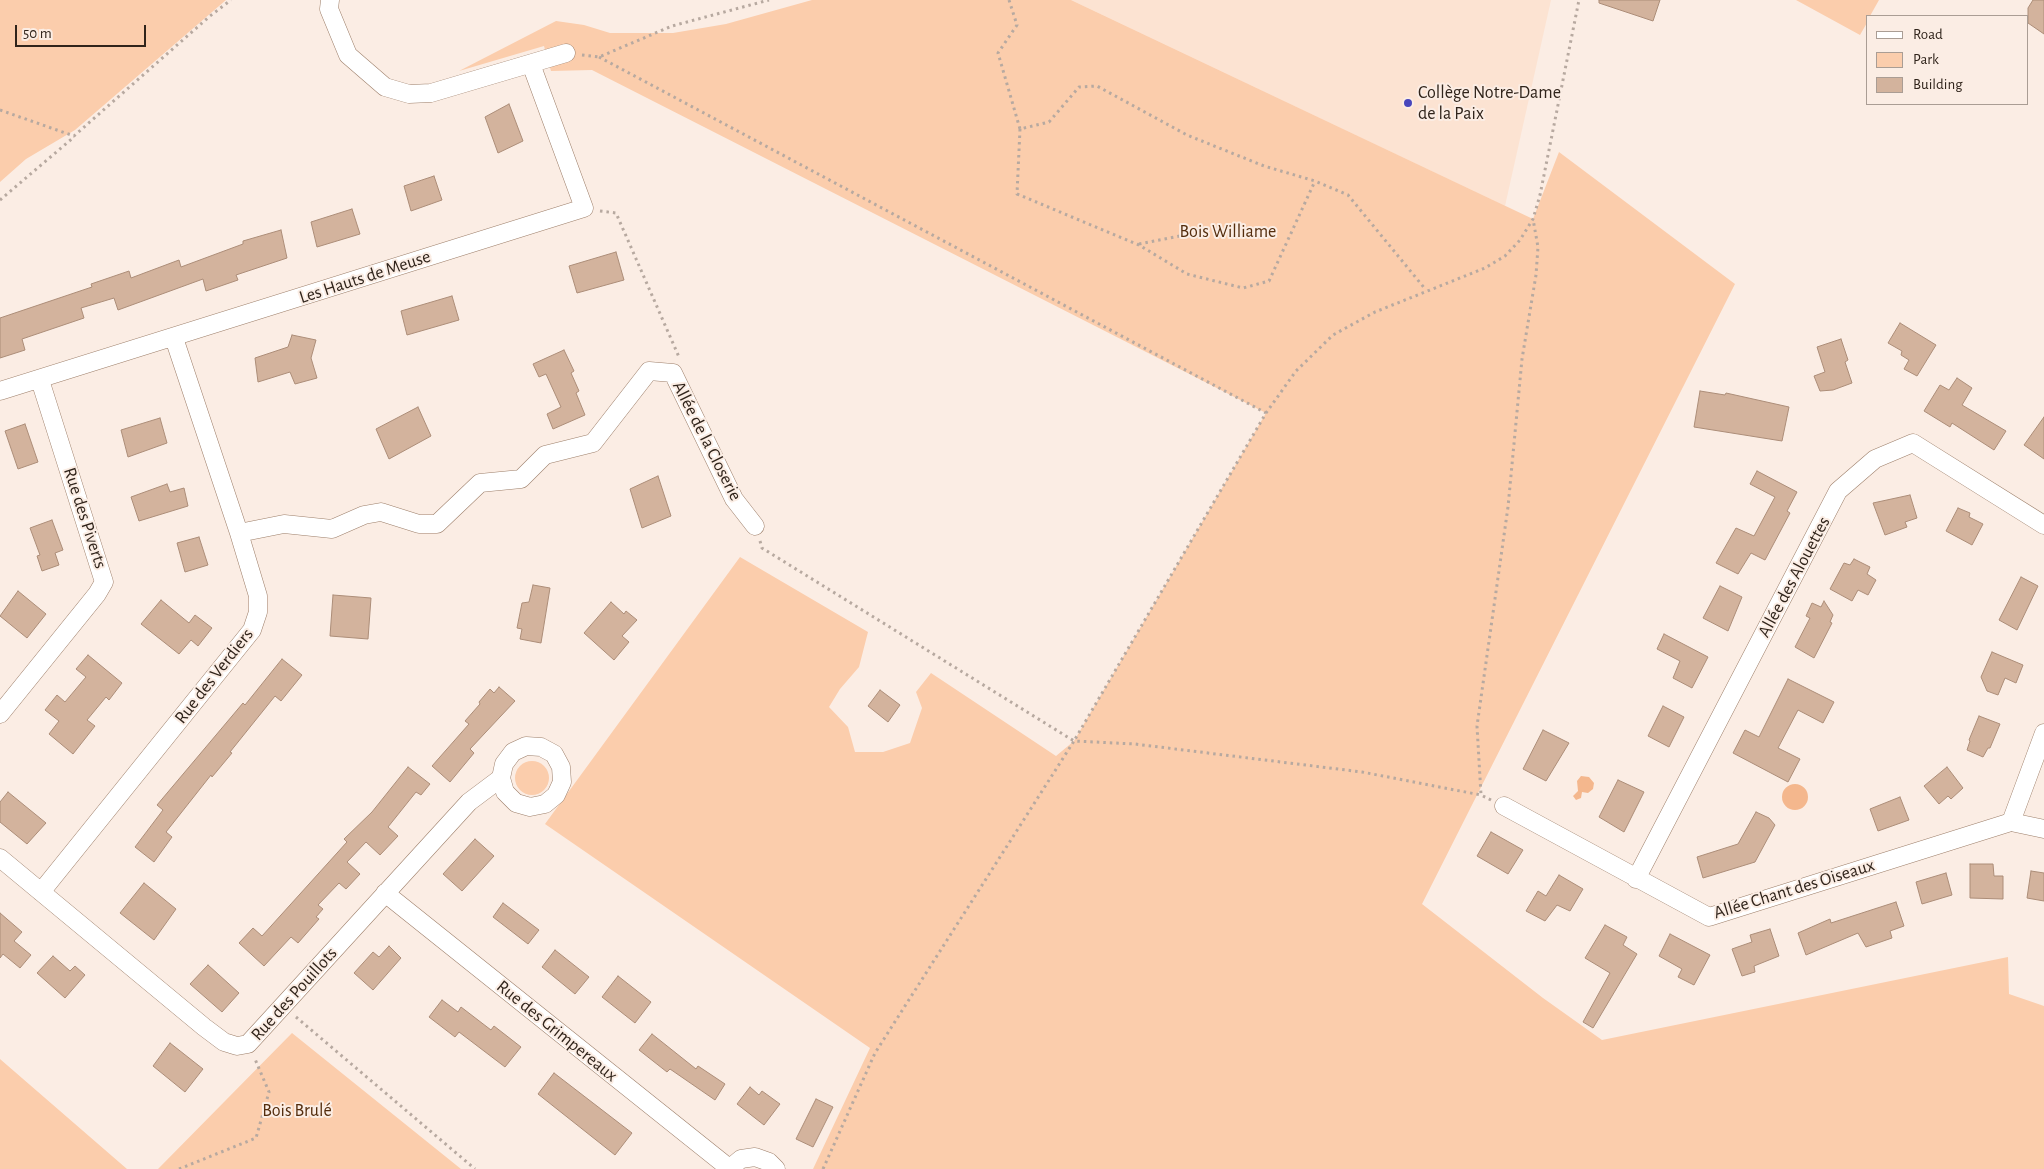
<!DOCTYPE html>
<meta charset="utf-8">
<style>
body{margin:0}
#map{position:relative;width:2044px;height:1169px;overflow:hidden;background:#fbede4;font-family:"Alegreya Sans",sans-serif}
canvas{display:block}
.legend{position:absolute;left:1866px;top:15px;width:162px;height:90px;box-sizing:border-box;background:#fbede4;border:1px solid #aa9d94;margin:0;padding:6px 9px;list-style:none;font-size:15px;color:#30241b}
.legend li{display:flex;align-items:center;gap:10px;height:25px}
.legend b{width:25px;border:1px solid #aa9d94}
.scale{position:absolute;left:15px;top:25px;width:131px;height:22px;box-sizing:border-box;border:2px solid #30241b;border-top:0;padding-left:6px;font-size:15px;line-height:18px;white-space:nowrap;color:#30241b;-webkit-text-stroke:4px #fbede4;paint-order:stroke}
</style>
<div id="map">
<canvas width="2044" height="1169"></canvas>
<ul class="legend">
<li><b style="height:6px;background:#fff"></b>Road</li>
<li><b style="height:14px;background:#fbcdac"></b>Park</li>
<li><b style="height:14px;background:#d3b39d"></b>Building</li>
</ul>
<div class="scale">50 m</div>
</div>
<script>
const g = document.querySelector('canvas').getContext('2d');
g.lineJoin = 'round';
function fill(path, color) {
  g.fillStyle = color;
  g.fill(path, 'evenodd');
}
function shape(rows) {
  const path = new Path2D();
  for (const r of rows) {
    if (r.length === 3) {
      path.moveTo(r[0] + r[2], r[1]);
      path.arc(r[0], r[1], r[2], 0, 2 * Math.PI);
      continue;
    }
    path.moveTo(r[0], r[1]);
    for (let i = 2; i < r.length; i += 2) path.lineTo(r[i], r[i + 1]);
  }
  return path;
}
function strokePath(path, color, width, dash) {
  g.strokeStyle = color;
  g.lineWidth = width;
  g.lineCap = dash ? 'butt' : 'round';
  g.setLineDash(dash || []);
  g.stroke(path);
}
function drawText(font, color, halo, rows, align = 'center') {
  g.font = font + ' "Alegreya Sans",sans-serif';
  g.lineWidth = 4;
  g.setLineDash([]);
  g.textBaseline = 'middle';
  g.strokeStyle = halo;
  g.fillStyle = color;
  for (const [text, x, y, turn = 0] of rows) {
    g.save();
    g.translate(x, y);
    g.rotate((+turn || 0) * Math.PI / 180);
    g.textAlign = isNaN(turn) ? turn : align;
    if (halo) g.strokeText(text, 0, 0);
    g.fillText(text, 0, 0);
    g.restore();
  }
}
fill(shape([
 [1071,0,1551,0,1505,206]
]), '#fce3d2');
fill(shape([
 [0,0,226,0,75,130,26,159,0,182],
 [812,0,1071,0,1533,219,1559,152,1735,284,1422,904,1543,998,1602,1040,2008,957,2009,994,2044,1006,2044,1169,813,1169,870,1048,545,824,740,557,868,632,859,667,840,689,829,707,848,727,855,752,883,752,910,743,922,708,916,692,931,673,1056,756,1074,741,1266,413,592,70,551,71,544,46,459,71,556,21,584,25,610,33,673,33,726,24],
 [1796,0,1879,0,1870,16,1868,16,1868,21,1860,35],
 [532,778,17],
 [292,1033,461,1169,158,1169],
 [0,1059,127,1169,0,1169]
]), '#fbcdac');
fill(shape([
 [1581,776,1589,777,1594,783,1593,789,1588,793,1582,792,1581,798,1576,800,1573,796,1578,791,1577,781],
 [1795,797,13]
]), '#f4b78d');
const building = shape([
 [1599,0,1660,0,1653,21,1599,3,1599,0],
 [2033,0,2044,0,2044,34,2028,23,2028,8,2033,0],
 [509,104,523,141,498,153,485,117,509,104],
 [434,176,442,200,411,211,404,186,434,176],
 [352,209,360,234,317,247,311,222,352,209],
 [281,230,287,258,236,275,238,280,206,291,203,279,118,310,114,298,81,308,84,318,22,339,25,350,0,358,0,318,92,287,91,284,129,271,131,278,179,260,181,267,243,244,243,241,281,230],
 [616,252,624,280,577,293,569,266,616,252],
 [452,296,459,320,407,335,401,311,452,296],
 [1900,323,1936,345,1917,376,1904,369,1909,360,1901,355,1902,351,1888,343,1900,323],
 [292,335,316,340,311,358,317,378,295,384,290,372,258,382,255,358,288,347,292,335],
 [1841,339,1848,360,1845,362,1852,383,1833,390,1820,391,1814,376,1825,372,1817,347,1841,339],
 [564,350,574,371,571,373,579,391,576,393,585,415,553,429,547,414,561,407,546,374,539,377,533,364,564,350],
 [1957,378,1972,388,1962,405,2006,431,1994,450,1952,423,1950,427,1924,411,1940,385,1949,390,1957,378],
 [1700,391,1725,395,1726,393,1789,407,1782,441,1694,427,1700,391],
 [418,407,431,436,389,459,376,429,418,407],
 [2044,417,2044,459,2024,445,2044,417],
 [160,418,167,443,128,457,121,430,160,418],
 [25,424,38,462,18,469,5,431,25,424],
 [1757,471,1797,492,1787,511,1790,513,1765,560,1751,553,1738,574,1716,563,1736,528,1754,536,1775,497,1750,484,1757,471],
 [658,476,671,516,642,528,630,489,658,476],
 [167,484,170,492,184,488,188,506,139,521,131,497,167,484],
 [1910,495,1917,518,1905,522,1907,527,1885,535,1873,503,1910,495],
 [1958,508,1970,513,1969,517,1983,524,1972,545,1946,531,1958,508],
 [52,520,63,550,55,553,59,565,42,571,37,556,40,555,30,528,52,520],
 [199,537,208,565,185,572,177,543,199,537],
 [1854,559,1870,567,1867,574,1876,580,1868,595,1858,590,1852,601,1830,589,1844,563,1850,565,1854,559],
 [2021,577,2038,586,2017,630,1999,620,2021,577],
 [533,585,550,588,541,643,520,639,522,629,517,628,522,603,529,602,533,585],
 [1720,586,1742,597,1728,631,1703,618,1720,586],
 [18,591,46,614,27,638,0,616,18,591],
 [333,595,371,598,368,639,330,636,333,595],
 [161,600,189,623,195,615,212,628,198,646,191,640,179,654,141,624,161,600],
 [1824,601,1833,615,1830,622,1832,623,1814,658,1795,647,1810,618,1806,616,1812,603,1821,607,1824,601],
 [611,602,624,614,626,611,637,620,622,636,629,642,614,660,584,633,611,602],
 [1664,634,1708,657,1692,688,1673,678,1680,661,1657,649,1664,634],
 [1992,652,2023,665,2016,683,2005,678,1998,695,1987,691,1981,677,1992,652],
 [88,655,122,683,109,700,106,697,87,720,95,726,73,754,49,734,59,721,45,710,57,695,65,702,86,677,76,669,88,655],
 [282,659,302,675,281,701,275,696,230,752,232,753,212,777,211,775,166,832,172,837,154,862,135,847,163,810,157,805,243,703,245,705,282,659],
 [1788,679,1834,702,1823,723,1798,710,1778,748,1800,759,1788,782,1733,753,1745,730,1759,737,1788,679],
 [499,687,515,701,470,749,474,753,450,782,432,766,469,724,465,721,480,704,479,702,490,689,494,693,499,687],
 [880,690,900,705,888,722,868,706,880,690],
 [1663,706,1684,717,1669,747,1648,736,1663,706],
 [1979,716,2000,724,1990,748,1988,748,1983,757,1967,750,1970,741,1969,740,1979,716],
 [1543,730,1569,743,1546,781,1523,769,1543,730],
 [408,767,430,784,421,795,416,792,388,827,398,836,380,855,366,842,347,862,360,874,346,889,339,883,318,905,323,909,316,917,319,919,298,943,291,937,264,966,239,943,253,928,262,936,347,842,344,839,372,812,408,767],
 [1947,767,1963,788,1951,799,1948,796,1939,804,1924,786,1947,767],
 [1618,780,1644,792,1624,832,1599,817,1618,780],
 [8,792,46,823,27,844,0,822,0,802,8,792],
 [1900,797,1909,820,1878,831,1870,809,1900,797],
 [1756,812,1769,818,1775,825,1755,862,1703,878,1697,857,1738,844,1756,812],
 [1491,832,1523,850,1508,874,1477,856,1491,832],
 [475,839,494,856,462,891,443,874,475,839],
 [1970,864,1993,864,1994,876,2003,876,2003,899,1970,898,1970,864],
 [2031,871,2044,873,2044,901,2027,898,2031,871],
 [1946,873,1952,895,1922,904,1916,882,1946,873],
 [1559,875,1583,889,1570,911,1557,905,1545,921,1526,911,1538,891,1546,896,1559,875],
 [144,883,176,909,154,940,120,913,144,883],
 [1896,902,1904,926,1890,931,1892,938,1866,947,1858,933,1806,955,1798,933,1830,919,1831,923,1896,902],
 [503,903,539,930,528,944,493,917,503,903],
 [0,913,22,932,14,941,31,955,20,968,3,954,0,958,0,913],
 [1605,925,1627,937,1623,945,1637,954,1593,1028,1583,1022,1610,973,1585,958,1605,925],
 [1770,929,1779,956,1754,966,1755,972,1742,976,1732,949,1752,942,1750,935,1770,929],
 [1670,934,1710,955,1694,985,1678,977,1682,969,1659,956,1670,934],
 [389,946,401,958,373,990,354,973,373,952,379,957,389,946],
 [555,950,589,977,575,994,542,967,555,950],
 [53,956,70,971,75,966,85,975,65,998,37,973,53,956],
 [208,965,239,993,222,1012,190,984,208,965],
 [618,976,651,1002,635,1023,602,997,618,976],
 [442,1000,458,1012,461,1007,491,1030,494,1026,521,1047,505,1067,459,1032,455,1037,429,1017,442,1000],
 [652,1034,696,1069,698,1066,725,1084,715,1100,670,1069,667,1072,639,1050,652,1034],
 [170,1043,203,1069,185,1092,153,1066,170,1043],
 [554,1073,632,1133,615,1155,538,1094,554,1073],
 [750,1087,759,1095,762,1091,780,1104,764,1125,737,1104,750,1087],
 [816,1099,833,1107,813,1147,796,1139,816,1099]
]);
fill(building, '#d3b39d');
strokePath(building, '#ac8d78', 1);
const minor = shape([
 [330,0,329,9,348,55,385,87,409,94,431,93,566,53],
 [0,391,584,208,531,64],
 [239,533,284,524,332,529,364,515,381,512,419,524,437,524,480,483,521,479,545,455,593,443,649,371,673,373,734,499,755,526],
 [0,714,97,594,104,582,40,380],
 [1504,806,1709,917,2011,822,2044,829],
 [2011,822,2044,733],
 [0,858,204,1027,224,1042,237,1046,248,1044,469,802,501,778,504,764,513,752,526,746,541,747,554,754,561,767,562,782,556,795,545,804,530,807,516,803,505,792,501,778],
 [1636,879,1838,491,1875,459,1913,443,2044,525],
 [41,892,252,630,258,612,258,596,239,533,174,338],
 [385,893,729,1168],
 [729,1169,741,1159,755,1157,769,1162,776,1169]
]);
strokePath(minor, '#9d7f6a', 19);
strokePath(shape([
 [1009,0,1017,25,998,53,1020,129,1049,122,1079,87,1097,86,1187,135,1264,166,1315,181,1348,195,1426,290],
 [582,55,599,57,672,26,769,0],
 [599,57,1266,413],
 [0,110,74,136,210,16,231,0],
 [1020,129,1017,194,1139,245,1187,274,1243,288,1269,281,1315,181],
 [0,200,74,137],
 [600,211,616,213,679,357],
 [1139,244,1180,236],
 [760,541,762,548,1074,741,1266,413,1296,371,1333,335,1375,312,1485,268,1505,256,1520,240,1533,219,1540,195,1579,0],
 [1491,800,1481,795,1477,726,1508,507,1522,359,1536,275,1538,247,1533,219],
 [296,1017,475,1169],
 [179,1169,256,1138,269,1092,255,1059],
 [823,1169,875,1053,1074,741,1135,744,1362,772,1481,795]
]), '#b7a9a0', 3, [2.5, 4]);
strokePath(minor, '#fff', 18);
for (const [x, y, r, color] of [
 [1408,103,5,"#4846bc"]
]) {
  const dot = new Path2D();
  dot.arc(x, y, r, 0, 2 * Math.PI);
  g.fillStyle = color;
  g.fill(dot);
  strokePath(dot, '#fbede4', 2);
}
drawText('18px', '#30241b', '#fbede4', [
 ["Collège Notre-Dame",1418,93],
 ["de la Paix",1418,114]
], 'left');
drawText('18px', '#542d0d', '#fbede4', [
 ["Bois Williame",1228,232],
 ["Bois Brulé",297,1111]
]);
drawText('18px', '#30241b', '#fbede4', [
 ["Les Hauts de Meuse",365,277,-18],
 ["Allée de la Closerie",707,441,63],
 ["Rue des Piverts",85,518,72],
 ["Allée des Alouettes",1794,577,-62],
 ["Rue des Verdiers",214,676,-52],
 ["Allée Chant des Oiseaux",1794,889,-17],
 ["Rue des Pouillots",294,994,-48],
 ["Rue des Grimpereaux",557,1031,39]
]);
</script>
